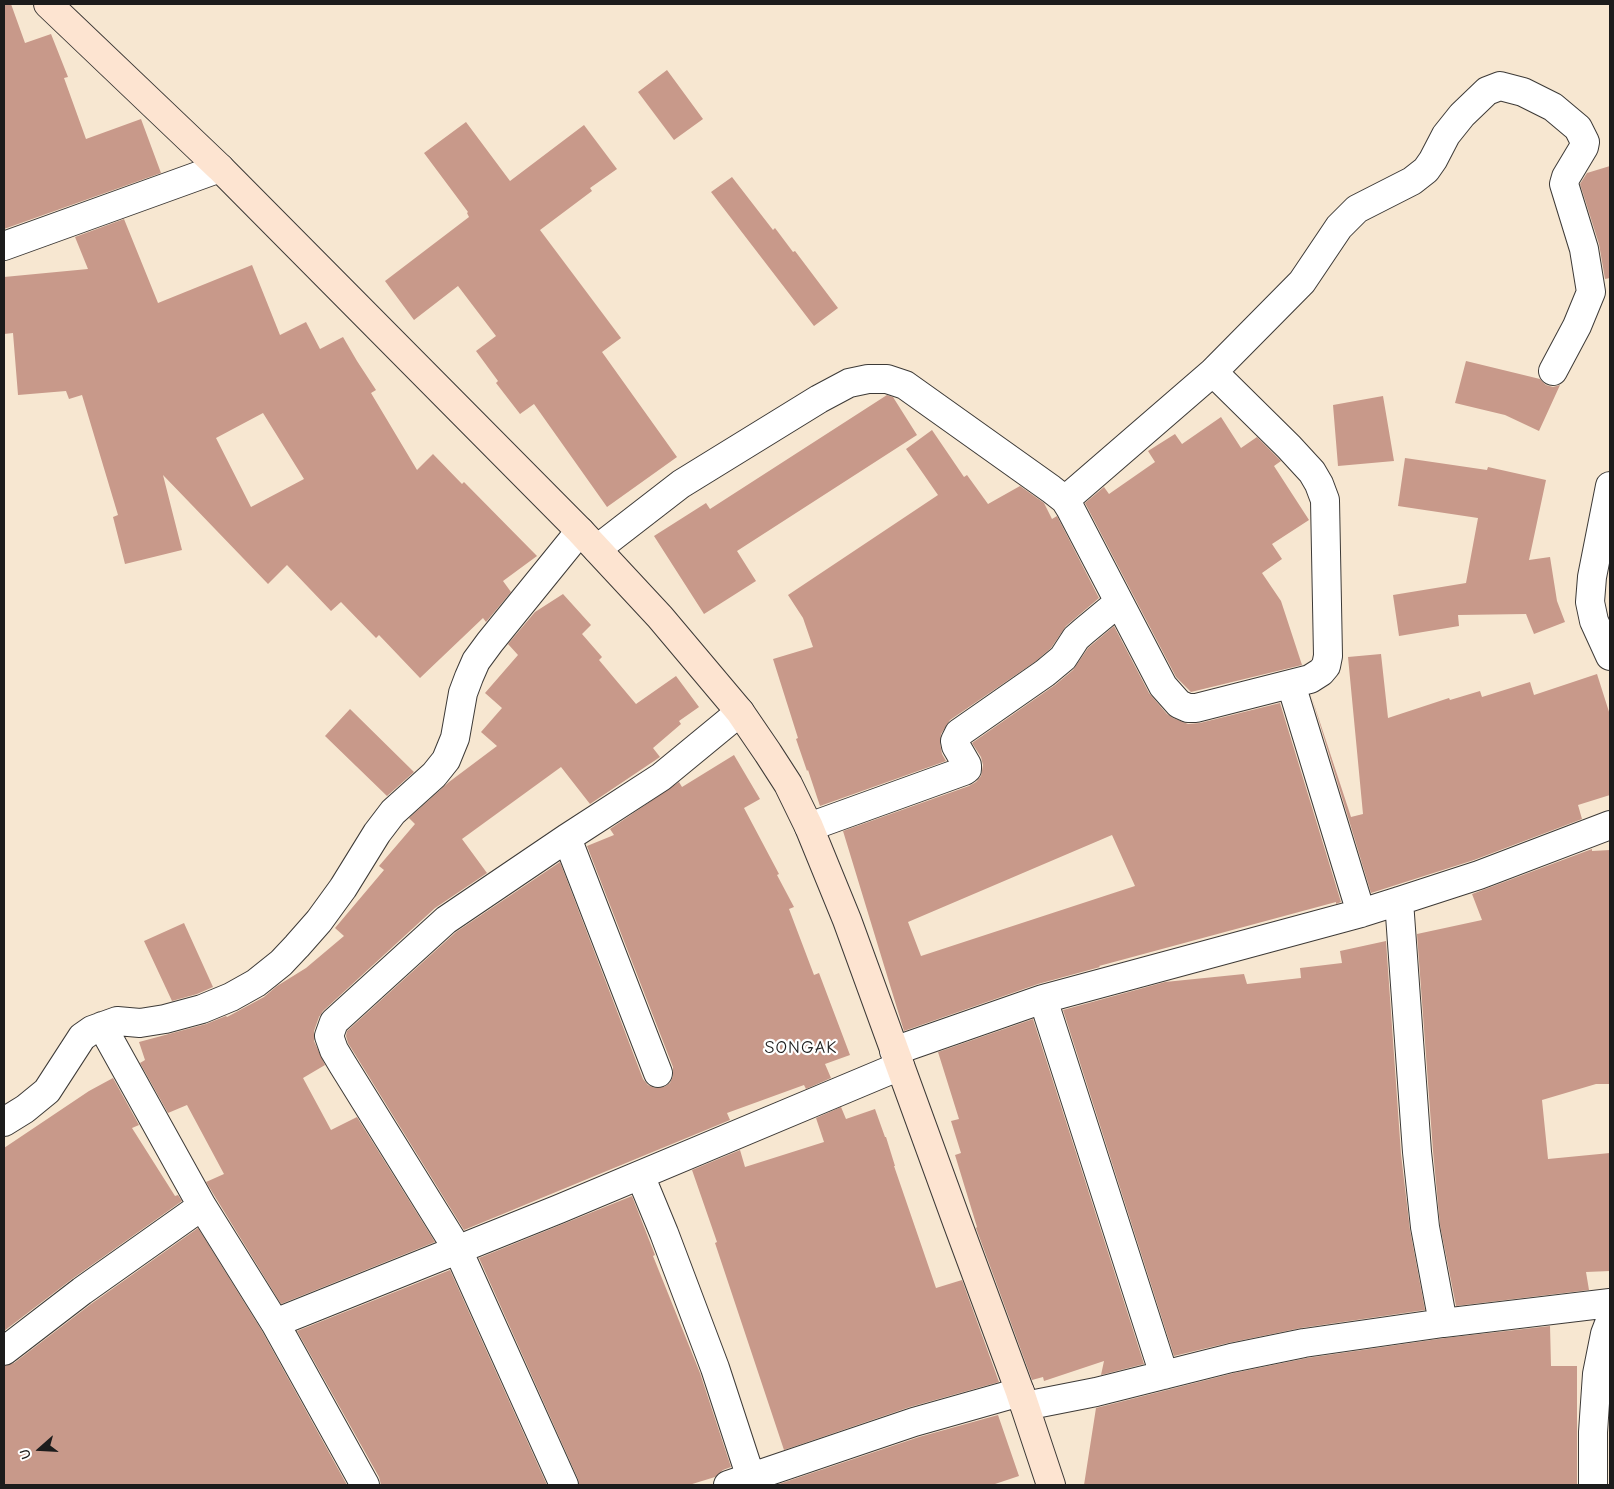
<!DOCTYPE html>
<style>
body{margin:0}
#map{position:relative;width:1614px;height:1489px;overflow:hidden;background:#f7e7d1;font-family:"Comic Neue",sans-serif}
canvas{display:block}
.frame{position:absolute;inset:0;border:5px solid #1c1c1c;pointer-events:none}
.north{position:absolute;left:15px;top:1424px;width:50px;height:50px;-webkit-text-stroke:4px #fff;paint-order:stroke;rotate:251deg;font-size:14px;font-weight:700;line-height:20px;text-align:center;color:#1c1c1c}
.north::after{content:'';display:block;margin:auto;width:18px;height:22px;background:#1c1c1c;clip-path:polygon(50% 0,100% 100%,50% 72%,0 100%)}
</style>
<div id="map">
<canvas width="1614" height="1489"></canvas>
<div class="frame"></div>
<div class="north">U</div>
</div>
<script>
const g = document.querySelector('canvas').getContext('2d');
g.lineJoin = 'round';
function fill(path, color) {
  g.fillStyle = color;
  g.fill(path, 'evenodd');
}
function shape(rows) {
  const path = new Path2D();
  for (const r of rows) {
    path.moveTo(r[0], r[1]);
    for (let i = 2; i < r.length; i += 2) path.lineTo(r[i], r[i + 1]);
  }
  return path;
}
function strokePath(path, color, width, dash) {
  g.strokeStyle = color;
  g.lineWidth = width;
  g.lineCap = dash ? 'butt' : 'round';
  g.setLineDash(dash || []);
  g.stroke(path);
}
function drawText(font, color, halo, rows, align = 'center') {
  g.font = font + ' "Comic Neue",sans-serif';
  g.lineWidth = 4.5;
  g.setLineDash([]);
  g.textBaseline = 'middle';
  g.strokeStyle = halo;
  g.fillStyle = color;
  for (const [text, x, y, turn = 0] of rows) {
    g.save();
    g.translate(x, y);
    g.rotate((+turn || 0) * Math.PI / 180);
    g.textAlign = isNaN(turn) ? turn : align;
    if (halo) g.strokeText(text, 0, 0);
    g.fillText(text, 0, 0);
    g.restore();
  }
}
fill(shape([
 [4,4,11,4,25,43,51,34,68,77,64,78,86,139,141,119,161,173,4,229],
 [667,70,703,119,674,140,638,92],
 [466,122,510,181,584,125,617,169,590,188,592,191,540,230,621,338,602,352,677,457,607,507,534,404,520,414,496,383,498,381,476,351,496,336,458,286,414,320,385,281,469,217,467,213,468,212,424,153],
 [1610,166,1610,278,1605,279,1599,244,1580,184,1587,173],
 [732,177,773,230,775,228,793,252,795,251,838,308,814,326,711,192],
 [124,219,158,303,252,265,280,335,306,322,320,349,343,337,357,361,376,390,371,393,417,470,433,454,462,484,464,482,537,556,503,581,511,592,486,622,483,618,420,678,379,635,376,638,341,602,331,611,287,565,268,584,163,475,182,550,125,564,113,517,118,515,82,395,69,399,66,391,18,395,13,333,4,334,4,277,88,269,75,237],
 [263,413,304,479,251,507,216,438],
 [1466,361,1540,379,1546,385,1553,387,1560,385,1539,431,1505,415,1455,403],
 [887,395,893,397,917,435,737,551,756,581,704,614,654,536,706,503,710,509],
 [1383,396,1394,461,1338,466,1333,405],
 [1221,417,1241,448,1257,437,1281,461,1274,466,1309,520,1272,544,1282,559,1262,573,1281,601,1302,665,1191,692,1176,677,1085,503,1104,487,1109,494,1155,462,1148,451,1175,434,1182,444],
 [932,430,964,477,967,475,988,504,1020,486,1044,503,1052,519,1057,516,1099,598,1066,626,1051,648,1036,661,950,720,941,734,940,743,942,754,946,761,820,806,808,770,807,771,796,739,798,738,773,659,813,647,803,618,788,595,938,495,906,449],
 [1405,458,1487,470,1488,467,1546,480,1529,560,1550,557,1557,601,1565,622,1534,634,1526,614,1458,615,1459,626,1399,636,1393,595,1466,583,1478,518,1398,506],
 [563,594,591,625,582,634,602,657,599,660,636,704,676,676,699,707,679,721,681,724,653,748,660,757,590,804,561,767,462,839,487,873,435,908,323,1011,319,1017,314,1031,314,1041,325,1065,303,1078,331,1130,357,1117,435,1242,281,1304,206,1182,224,1174,187,1105,168,1113,140,1063,145,1060,139,1042,206,1024,226,1016,227,1017,264,997,277,986,306,968,344,936,335,928,384,870,379,866,415,824,409,818,449,782,497,746,481,732,502,708,485,693,518,655,508,644,535,612],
 [1114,626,1149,693,1167,714,1173,718,1188,724,1200,723,1280,703,1341,902,1336,904,1336,902,1099,966,1100,967,1038,984,904,1031,843,831,969,786,976,782,981,776,983,765,981,757,972,743,1055,685,1073,670,1088,648],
 [1112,835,1135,886,921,956,908,922],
 [1381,654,1388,718,1449,698,1450,700,1480,691,1482,697,1530,682,1534,695,1597,674,1610,715,1610,795,1578,805,1582,819,1474,860,1371,893,1311,695,1351,817,1363,814,1348,657],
 [350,709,414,772,387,796,325,736],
 [734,755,760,799,744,808,779,874,777,875,794,907,789,909,814,975,819,973,850,1055,825,1064,831,1078,806,1089,804,1085,727,1113,730,1120,464,1230,348,1043,346,1036,347,1031,456,932,560,862,643,1079,648,1085,655,1088,664,1087,670,1083,673,1076,673,1067,587,846,614,835,610,829,679,782,682,787],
 [1592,849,1592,851,1610,850,1610,1084,1596,1084,1542,1100,1548,1159,1610,1153,1610,1271,1586,1272,1589,1290,1456,1306,1440,1225,1433,1151,1417,934,1482,920,1472,894],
 [184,923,213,987,197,994,172,1001,144,941],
 [1386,941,1401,1154,1410,1230,1425,1310,1301,1328,1228,1343,1174,1356,1063,1010,1165,982,1244,974,1247,984,1301,978,1300,968,1342,963,1340,951],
 [1033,1019,1144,1364,1101,1375,1104,1361,1044,1381,1043,1377,1032,1380,976,1228,977,1227,955,1155,961,1153,951,1121,959,1119,938,1052],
 [113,1078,139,1125,132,1128,175,1196,178,1195,182,1201,72,1279,4,1331,4,1148,89,1091],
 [841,1107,846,1119,875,1109,885,1137,886,1137,895,1166,894,1166,936,1288,962,1280,999,1382,910,1407,784,1450,715,1243,717,1242,692,1170,740,1150,745,1167,824,1142,816,1118],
 [632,1196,655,1255,653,1256,700,1373,731,1467,723,1470,715,1477,689,1485,579,1485,578,1479,479,1258],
 [198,1228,262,1331,347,1485,4,1485,4,1366,14,1363,91,1304],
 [450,1270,547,1485,381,1485,379,1477,297,1331],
 [1550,1326,1551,1366,1577,1366,1577,1485,1084,1485,1096,1408,1234,1373,1307,1358,1445,1338],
 [998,1415,1019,1476,992,1485,776,1485,919,1437]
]), '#c8998a');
const street = shape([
 [4,246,220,168],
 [1610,486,1592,577,1590,602,1594,621,1610,656],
 [1065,500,1070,508,1163,686,1179,704,1188,708,1196,708,1310,679,1321,672,1326,666,1328,656,1325,500,1319,484,1312,472,1289,447,1213,372],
 [597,549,681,484,819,399,849,383,868,379,887,379,905,385,1051,489,1065,500,1213,372,1302,282,1339,227,1357,209,1412,181,1426,170,1433,160,1446,135,1462,115,1487,91,1500,86,1523,92,1553,107,1578,128,1585,142,1584,147,1566,177,1564,184,1584,249,1591,292,1577,326,1553,371],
 [1291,684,1361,913],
 [809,827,964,771,967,769,967,765,956,746,955,741,959,733,1045,673,1063,658,1076,638,1084,631,1119,602],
 [567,838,658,1073],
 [1399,901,1417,1152,1425,1227,1443,1323],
 [1043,999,1164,1375],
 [102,1026,202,1206,275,1323,365,1485],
 [894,1051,1043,999,1361,913,1399,901,1479,875,1610,825],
 [4,1122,25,1109,47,1091,82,1037,92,1030,117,1021,140,1023,165,1019,202,1009,231,997,256,983,281,963,297,946,319,921,343,888,377,833,393,812,434,775,446,760,455,738,463,693,469,677,476,661,490,642,580,531],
 [640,1175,664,1233,715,1368,751,1478],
 [275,1323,559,1209,900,1066],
 [4,1351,82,1291,202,1206],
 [1025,1406,1096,1392,1231,1358,1304,1343,1443,1323,1610,1303],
 [564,1485,458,1250,343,1065,334,1050,329,1036,334,1022,446,920,567,838,661,777,740,712],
 [728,1485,914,1422,1020,1392],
 [1593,1485,1593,1432,1597,1374,1605,1334,1610,1321]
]);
const secondary = shape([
 [48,4,220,168,580,531,660,617,740,712,768,753,788,784,809,827,847,920,957,1222,1020,1392,1051,1485]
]);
strokePath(street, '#3d3a37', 30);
strokePath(secondary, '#3d3a37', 30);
strokePath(street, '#fff', 28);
strokePath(secondary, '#fde4d1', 28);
g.letterSpacing = '1px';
drawText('18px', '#1c1c1c', '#fff', [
 ["SONGAK",801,1048]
]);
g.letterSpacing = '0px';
</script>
